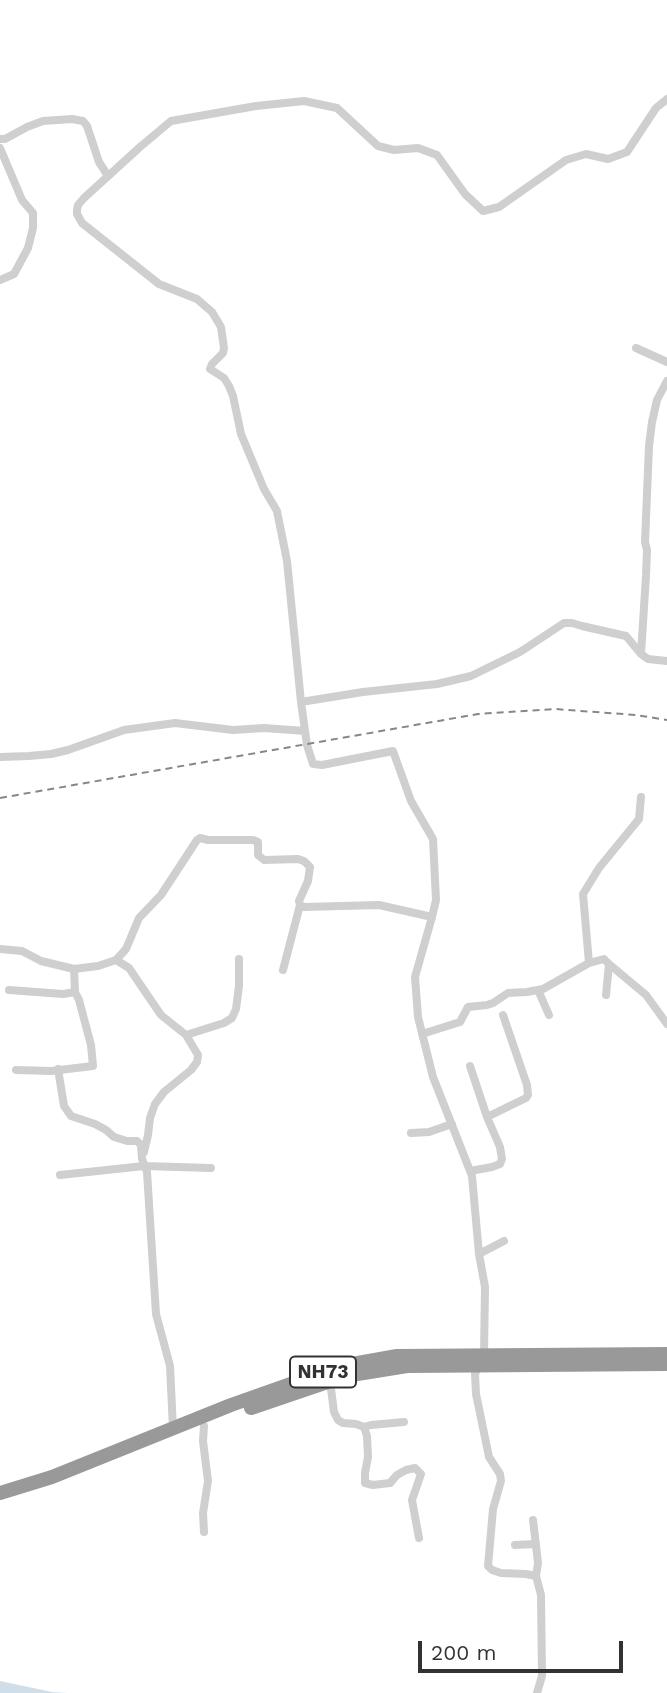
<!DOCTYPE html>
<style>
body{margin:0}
#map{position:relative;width:667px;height:1693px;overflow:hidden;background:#fff;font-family:"Work Sans",sans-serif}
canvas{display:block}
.scale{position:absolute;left:418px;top:1641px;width:205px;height:32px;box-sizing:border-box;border:4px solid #323232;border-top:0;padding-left:9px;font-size:21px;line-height:24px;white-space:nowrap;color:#323232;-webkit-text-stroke:5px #fff;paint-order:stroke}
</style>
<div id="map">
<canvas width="667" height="1693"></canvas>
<div class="scale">200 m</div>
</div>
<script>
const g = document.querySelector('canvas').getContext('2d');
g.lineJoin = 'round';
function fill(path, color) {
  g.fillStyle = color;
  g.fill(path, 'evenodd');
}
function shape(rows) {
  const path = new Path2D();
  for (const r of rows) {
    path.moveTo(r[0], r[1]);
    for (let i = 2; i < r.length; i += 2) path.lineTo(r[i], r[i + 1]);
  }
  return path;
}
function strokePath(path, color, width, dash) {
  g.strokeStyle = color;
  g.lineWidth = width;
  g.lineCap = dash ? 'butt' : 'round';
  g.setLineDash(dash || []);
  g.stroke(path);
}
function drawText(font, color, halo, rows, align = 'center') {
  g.font = font + ' "Work Sans",sans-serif';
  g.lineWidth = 7;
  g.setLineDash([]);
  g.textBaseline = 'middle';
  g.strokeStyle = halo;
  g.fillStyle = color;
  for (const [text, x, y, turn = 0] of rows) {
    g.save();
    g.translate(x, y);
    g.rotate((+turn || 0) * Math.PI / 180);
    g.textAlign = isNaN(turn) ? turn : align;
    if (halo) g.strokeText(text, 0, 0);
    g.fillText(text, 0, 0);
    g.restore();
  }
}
fill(shape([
 [0,1681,52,1692,67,1693,0,1693]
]), '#d0deea');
strokePath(shape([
 [667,99,656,108,627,152,608,159,586,154,566,160,499,207,483,211,465,194,437,155,418,148,394,150,378,146,337,108,304,101,256,106,171,121,140,147,84,198,78,205,77,210,77,214,82,223,159,284,197,299,212,312,221,327,224,348,223,353,212,364,210,369,224,378,229,386,233,396,241,434,264,489,277,511,287,561,301,702,363,692,437,684,471,676,520,652,564,623,572,623,582,626,626,636,641,654,646,576,647,550,645,542,649,446,652,422,657,400,667,381],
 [0,139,5,139,27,127,43,121,72,119,83,121,87,126,99,162,108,176],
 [0,148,22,200,33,213,33,228,28,248,14,274,0,280],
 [636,348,667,362],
 [641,654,648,659,667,661],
 [301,702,307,745,313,764,322,765,393,751,411,801,433,839,436,900,432,917,415,977,418,1017,433,1077,472,1176,479,1254,485,1287,484,1355,475,1374,476,1394,489,1457,500,1474,501,1481,493,1509,488,1566,492,1570,501,1573,526,1574,536,1576],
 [0,757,29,756,51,754,68,750,124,730,175,723,233,730,264,728,305,731],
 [0,949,22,951,41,961,74,969,98,966,116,960,126,949,139,918,161,895,197,840,200,838,208,840,253,840,258,842,258,855,264,860,298,859,304,861,310,867,308,881,299,901,300,905,304,907,379,905,432,917],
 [116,960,129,968,161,1015,186,1035,198,1055,197,1062,191,1070,164,1092,155,1104,150,1118,148,1135,144,1152],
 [589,963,583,894,599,868,639,819,641,797],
 [609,964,646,995,667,1024],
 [283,970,300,905],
 [9,990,63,994,75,992],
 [538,990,549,1015],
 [422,1034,460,1022,468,1007,487,1005,493,1003,508,993,527,992,543,989,589,963,604,959,609,964,606,995],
 [186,1035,224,1023,232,1018,236,1009,239,986,239,959],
 [470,1066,487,1117],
 [58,1069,64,1106,71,1116,95,1124,106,1130,114,1137,127,1141,137,1141,141,1145,142,1159,147,1172,156,1314,170,1366,173,1429],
 [16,1070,51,1071,93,1066,91,1045,79,1000,75,992,74,969],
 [411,1133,429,1132,452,1124],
 [470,1171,492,1167,500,1164,502,1159,500,1147,487,1117,526,1098,528,1095,527,1085,503,1015],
 [60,1175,144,1166,211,1168],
 [479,1254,504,1241],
 [330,1381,334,1412,338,1420,343,1423,356,1424,364,1427,367,1436,368,1457,365,1473,365,1483,373,1485,390,1483,397,1475,406,1470,415,1468,421,1474,412,1500,419,1538],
 [364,1427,371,1425,404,1422],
 [533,1520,538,1563,536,1576,541,1595,542,1676,537,1693],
 [204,1532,203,1513,208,1481,203,1441,204,1426],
 [515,1545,536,1544]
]), '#cfcfcf', 8);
strokePath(shape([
 [251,1408,345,1376,407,1366,667,1364],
 [0,1493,52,1477,231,1405,341,1366,397,1356,667,1354]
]), '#999', 14);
strokePath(shape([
 [0,798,478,714,555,709,636,715,667,720]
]), '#878787', 2, [7, 5]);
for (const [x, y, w] of [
 [323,1372,66]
]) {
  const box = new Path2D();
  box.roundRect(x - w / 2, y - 15.5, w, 31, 5);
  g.fillStyle = '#fff';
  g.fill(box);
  strokePath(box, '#323232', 2);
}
drawText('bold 19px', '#323232', null, [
 ["NH73",323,1372]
]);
</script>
